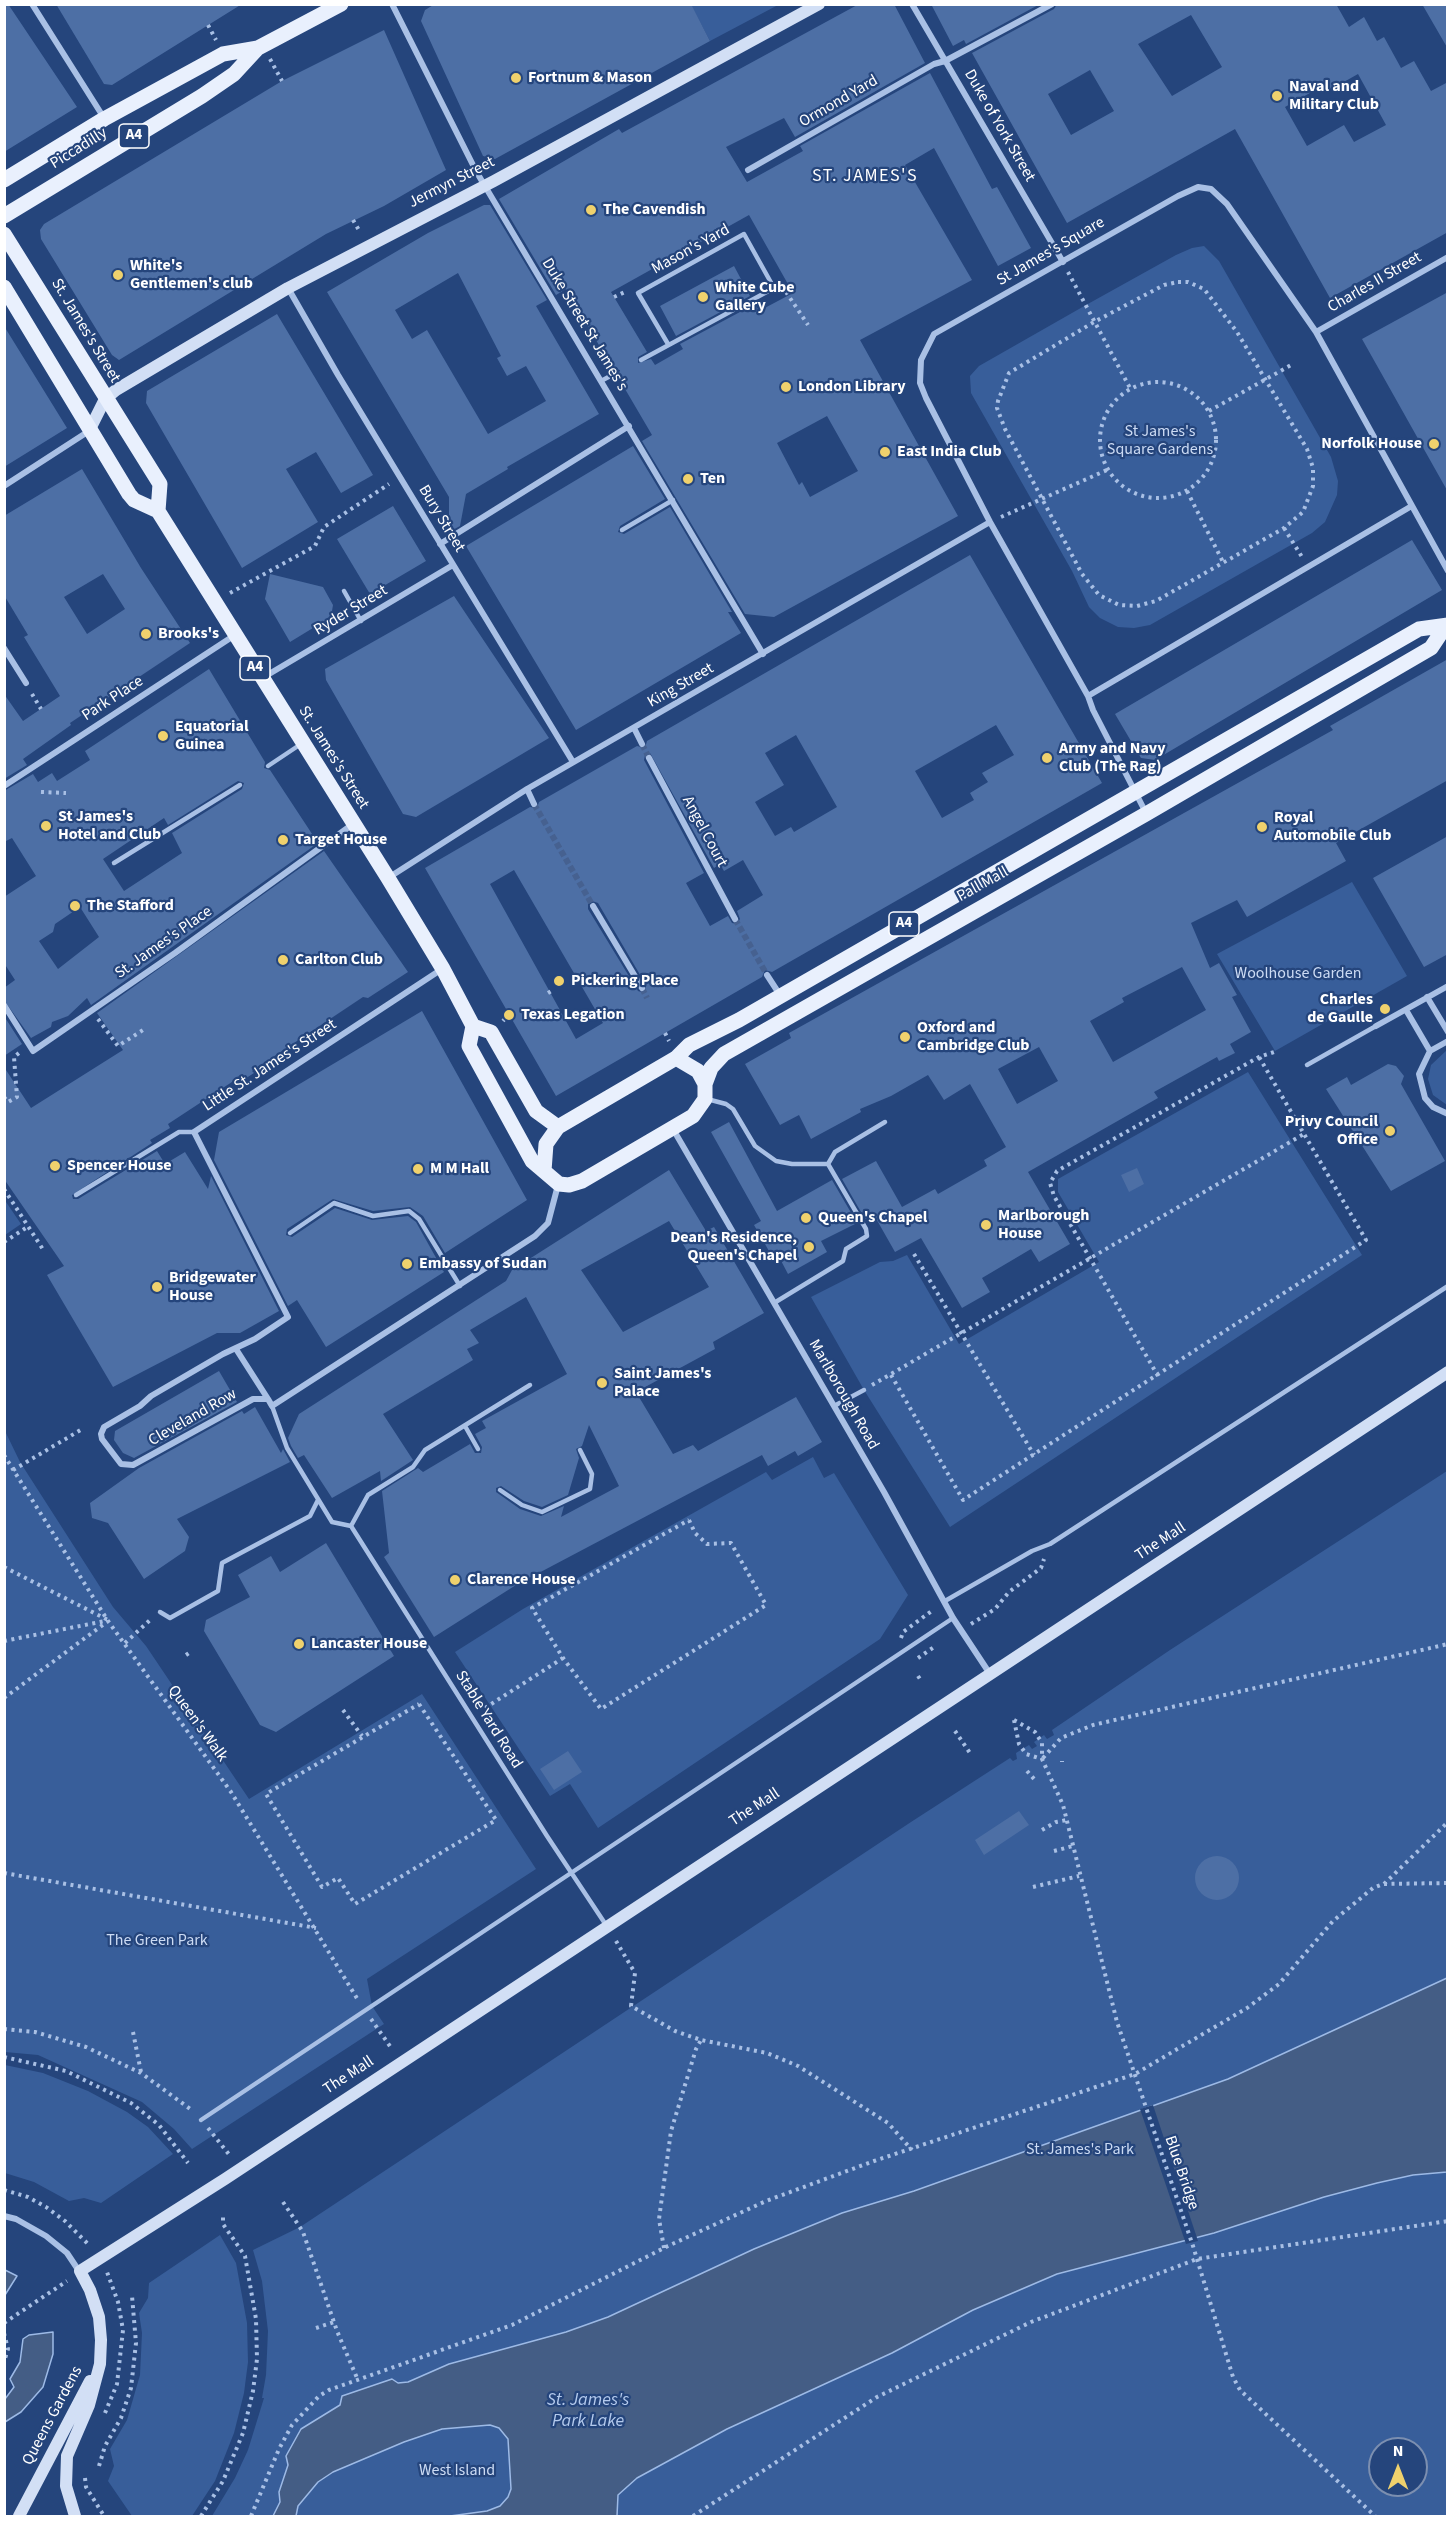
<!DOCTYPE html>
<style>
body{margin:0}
#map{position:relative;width:1452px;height:2521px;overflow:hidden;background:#25457c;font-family:"Source Sans 3",sans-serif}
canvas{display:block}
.frame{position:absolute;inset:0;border:6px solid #fff;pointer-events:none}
.north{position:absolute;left:1368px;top:2437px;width:60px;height:60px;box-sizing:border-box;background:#25457c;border:2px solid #7c8fb0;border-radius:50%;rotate:0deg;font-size:16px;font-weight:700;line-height:24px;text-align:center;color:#fff}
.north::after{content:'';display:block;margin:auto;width:21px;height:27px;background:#efd16d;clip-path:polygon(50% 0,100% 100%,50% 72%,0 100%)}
</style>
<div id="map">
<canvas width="1452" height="2521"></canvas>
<div class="frame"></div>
<div class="north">N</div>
</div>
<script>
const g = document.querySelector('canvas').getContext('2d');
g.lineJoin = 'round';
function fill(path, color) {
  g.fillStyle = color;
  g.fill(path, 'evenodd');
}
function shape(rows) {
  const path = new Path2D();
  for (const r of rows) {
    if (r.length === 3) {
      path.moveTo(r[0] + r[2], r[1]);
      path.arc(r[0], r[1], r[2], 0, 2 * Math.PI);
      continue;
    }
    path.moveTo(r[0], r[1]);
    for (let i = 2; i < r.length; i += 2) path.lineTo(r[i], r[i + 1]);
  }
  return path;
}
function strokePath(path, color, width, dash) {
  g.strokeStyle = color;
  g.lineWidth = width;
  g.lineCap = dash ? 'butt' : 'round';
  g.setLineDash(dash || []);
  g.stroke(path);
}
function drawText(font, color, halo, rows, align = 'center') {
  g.font = font + ' "Source Sans 3",sans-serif';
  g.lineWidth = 4.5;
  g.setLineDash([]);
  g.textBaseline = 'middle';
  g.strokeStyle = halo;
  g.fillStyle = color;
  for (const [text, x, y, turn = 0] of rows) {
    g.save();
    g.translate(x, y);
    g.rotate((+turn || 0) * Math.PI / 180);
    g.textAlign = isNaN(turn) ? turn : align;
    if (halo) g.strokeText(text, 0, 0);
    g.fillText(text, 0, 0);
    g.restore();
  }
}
fill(shape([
 [691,5,778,5,710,41],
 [1204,246,1219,261,1331,457,1338,481,1337,495,1325,522,1312,533,1150,625,1134,628,1118,627,1100,618,1089,607,1072,571,971,393,970,376,979,366,1086,305,1176,255,1192,248],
 [1352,882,1407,976,1275,1051,1217,954],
 [1447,1050,1447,1105,1433,1095,1428,1079,1431,1065],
 [1248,1072,1362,1255,950,1527,864,1390,811,1297,880,1262,893,1261,907,1255,959,1344,1099,1262,1058,1192,1058,1179],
 [4,1199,21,1224,5,1235,4,1235],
 [5,1431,20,1462,113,1607,146,1646,249,1799,422,1694,536,1869,367,1979,372,2006,384,2024,192,2149,174,2129,142,2102,38,2055,5,2052],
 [813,1457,824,1478,834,1473,908,1595,880,1639,598,1828,570,1784,550,1796,455,1652,523,1609,766,1472,772,1480],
 [1447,1471,1447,2516,212,2516,235,2478,248,2450,264,2398,262,2398,266,2375,268,2331,262,2281,253,2250,300,2227,911,1822,1010,1758,1013,1761,1017,1759,1016,1753,1029,1745,1032,1749,1037,1746,1034,1742,1044,1735,1047,1739,1054,1735,1052,1730,1170,1650],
 [1380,2449,1416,2449,1416,2485,1380,2485],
 [5,2065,43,2073,88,2091,127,2112,148,2127,173,2154,101,2203,84,2198,69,2201,34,2182,5,2173],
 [220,2235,236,2263,247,2323,248,2362,244,2393,234,2433,215,2481,192,2516,132,2516,108,2481,114,2466,110,2449,127,2420,140,2375,142,2333,139,2313,148,2298,149,2283]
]), '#385e9a');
const water = shape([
 [1447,1978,1447,2172,1413,2175,1377,2183,1324,2197,1214,2233,1057,2274,973,2310,892,2353,727,2429,637,2478,618,2495,617,2516,450,2516,487,2511,500,2506,508,2497,511,2489,508,2439,499,2428,490,2425,442,2429,404,2442,333,2472,318,2482,298,2506,296,2516,273,2516,280,2502,279,2492,288,2465,286,2456,301,2429,340,2405,342,2396,392,2379,398,2383,408,2382,449,2364,566,2332,608,2317,754,2249,842,2213,914,2191,1228,2079,1447,1978],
 [5,2270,17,2276,5,2295,5,2270],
 [53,2332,53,2354,43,2387,21,2412,5,2422,5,2399,14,2387,10,2379,20,2362,23,2339,29,2335,53,2332]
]);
fill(water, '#445d85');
strokePath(water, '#9dbae6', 1.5);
fill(shape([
 [1153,2105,1198,2241,1186,2244,1140,2109]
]), '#25457c');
fill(shape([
 [4,4,8,4,77,107,4,152],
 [56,4,242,4,112,85,104,84],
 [435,4,691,4,710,41,495,159,483,156,421,21,425,10],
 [859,4,894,4,925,63,795,137,784,118,726,147,747,182,803,151,800,146,930,73,992,189,997,187,1031,248,998,266,934,148,905,165,972,280,860,340,958,516,774,617,745,614,642,441,652,435,618,377,620,370,613,369,566,289,556,295,499,199,619,129,622,133],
 [749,215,793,293,759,311,755,304,680,344,683,349,655,365,651,359,638,363,638,357,647,352,611,292],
 [827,416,858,471,810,497,802,482,799,485,777,443],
 [931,4,1040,4,966,44,964,40,953,46],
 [1057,4,1336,4,1349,27,1364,17,1377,41,1384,37,1401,68,1414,61,1431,91,1448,82,1448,232,1330,298,1235,129,1067,223,972,53,1054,9],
 [1191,15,1222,67,1172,96,1138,44],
 [1090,70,1114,111,1071,135,1048,94],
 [1358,74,1386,125,1354,142,1344,125,1307,146,1285,107,1324,85,1328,91],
 [1422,4,1448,4,1448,49],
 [384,30,446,170,384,206,326,234,119,360,112,355,41,239,40,230,44,224,282,81],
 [484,205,490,205,547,300,536,306,599,414,507,467,508,469,466,494,460,526,449,532,449,497,327,292,428,233],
 [458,273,501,356,497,358,507,376,526,366,546,401,488,434,427,330,412,339,395,310],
 [734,266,750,296,676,336,660,306],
 [1448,292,1448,492,1362,339],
 [277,314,373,475,341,493,316,452,286,469,318,522,242,568,146,403,147,391],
 [4,326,67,428,4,467],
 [633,446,665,499,620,526,618,532,624,534,670,507,732,612,728,612,741,633,576,730,466,546],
 [82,469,141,568,190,643,70,723,71,725,23,759,27,765,4,779,4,694,23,721,60,696,24,637,28,635,4,595,4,516],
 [103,574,125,609,87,634,64,597],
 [393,506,426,561,370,594,337,539],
 [1412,540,1442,590,1155,760,1141,758,1115,714],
 [970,555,1102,783,772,972,765,970,762,977,556,1096,425,868,530,807,537,808,539,802,637,746,645,748,647,741],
 [996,725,1014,755,982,773,988,782,970,793,974,800,942,818,915,771],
 [796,735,837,807,794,832,791,827,775,836,755,802,784,785,765,753],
 [650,753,714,868,720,864,724,871,743,860,763,895,737,911,740,919,737,924,732,923,728,916,710,926,686,883,704,873,644,760,645,755],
 [514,870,603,1023,576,1039,490,884],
 [592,901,598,903,646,985,644,993,638,991,588,909,588,904],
 [270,574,323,587,333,605,331,617,290,642,265,599],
 [454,596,549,738,416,817,403,814,326,680,325,669],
 [1448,659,1448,780,1336,843,1346,861,1247,917,1237,900,1191,923,1210,968,1219,963,1237,995,1232,997,1251,1032,1230,1044,1235,1053,1219,1061,1217,1057,1154,1092,1158,1098,1028,1172,1070,1244,1039,1262,1031,1249,982,1278,990,1292,962,1308,921,1238,895,1252,874,1215,865,1219,842,1179,876,1161,902,1207,935,1189,938,1194,987,1166,984,1160,1006,1147,970,1084,944,1100,928,1075,891,1096,860,1109,861,1112,811,1139,799,1115,780,1125,745,1064,791,1038,789,1033,1333,730,1330,726],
 [1182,967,1206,1010,1113,1062,1090,1021,1124,1002,1122,998],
 [1039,1047,1058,1081,1017,1104,998,1069],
 [209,669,265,762,264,768,270,770,318,843,91,1005,87,998,68,1016,52,1022,51,1027,31,1038,4,1000,4,988,15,980,4,963,4,897,36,876,12,838,4,842,4,791,33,774,38,782,52,773,57,781,90,760,85,751],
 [238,781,244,783,242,789,172,833,182,853,124,891,103,859,164,818,168,825],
 [80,907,99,937,58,969,39,941,53,932,55,924],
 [1448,836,1448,954,1424,967,1373,878],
 [324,851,408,972,368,998,363,997,252,1071,254,1073,237,1084,235,1080,168,1124,170,1128,150,1140,152,1143,72,1195,73,1199,78,1199,157,1151,165,1164,185,1152,208,1189,211,1176,279,1311,240,1333,217,1333,113,1387,47,1275,64,1266,4,1179,4,1067,31,1108,123,1050,97,1013],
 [422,1011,527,1200,445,1253,423,1216,410,1207,373,1211,333,1199,287,1229,286,1235,292,1237,335,1208,372,1220,408,1216,416,1222,444,1272,326,1347,297,1300,288,1306,214,1160,219,1132],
 [4,1016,22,1044,4,1056],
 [1388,1064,1396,1066,1404,1076,1401,1084,1445,1161,1391,1191,1326,1089,1347,1077,1351,1085],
 [729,1122,777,1211,832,1180,857,1223,821,1241,827,1252,788,1274,778,1255,773,1258,754,1225,761,1221,711,1132],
 [1137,1168,1144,1184,1129,1192,1121,1175],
 [669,1170,706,1231,714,1227,764,1313,713,1342,715,1349,636,1392,673,1454,693,1445,698,1451,796,1397,822,1442,798,1456,795,1451,768,1466,762,1455,516,1585,434,1637,384,1557,389,1553,382,1491,418,1468,423,1472,470,1444,475,1453,481,1453,482,1447,475,1434,486,1428,482,1421,567,1374,526,1297,470,1330,479,1343,467,1349,473,1360,383,1414,413,1460,381,1481,380,1471,332,1498,304,1455,298,1458,291,1446,288,1438,299,1414,506,1281,512,1270],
 [669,1221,709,1287,623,1332,581,1270],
 [589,1425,619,1486,561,1517,564,1506,541,1516,520,1509,496,1492,496,1488,501,1486,524,1501,542,1507,568,1495,579,1458,576,1449,582,1446],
 [219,1371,237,1402,134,1458,123,1453,114,1440,115,1431],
 [255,1407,281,1453,283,1449,290,1462,177,1519,189,1537,185,1551,144,1579,108,1523,92,1518,90,1503,139,1468,242,1411,244,1414],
 [326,1543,394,1656,276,1732,260,1725,204,1631,206,1620,250,1597,238,1575,271,1556,280,1572],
 [568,1751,582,1772,554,1790,540,1769],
 [1019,1811,1029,1825,984,1855,975,1840],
 [1217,1878,22]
]), '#4d6fa5');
strokePath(shape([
 [642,744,649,758],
 [534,804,593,906],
 [735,919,767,975],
 [642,988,647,998]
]), '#466190', 6, [6, 3]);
strokePath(shape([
 [208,25,216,40],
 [270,59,282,81],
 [353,220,360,232],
 [1068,272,1130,388],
 [1178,282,1188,282,1204,289,1237,332,1307,449,1313,468,1313,486,1303,512,1284,528,1156,601,1137,606,1119,605,1099,595,1082,574,1005,429,997,408,998,401,1009,373,1094,322,1164,285,1178,282],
 [786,292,808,325],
 [614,297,627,291],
 [1158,440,58],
 [1209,411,1293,364],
 [1187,491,1223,562],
 [1001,517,1107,470],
 [1284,528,1302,557],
 [230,593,315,546,324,527,389,484],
 [32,694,41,709],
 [41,792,66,793],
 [548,993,553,990],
 [98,1019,118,1046,143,1030],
 [503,1021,509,1014],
 [665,1033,669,1041],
 [4,1097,8,1102,17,1097,14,1057,19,1053],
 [4,1189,44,1251],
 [4,1242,29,1226],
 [914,1254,1034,1455],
 [891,1375,963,1500,1366,1240,1259,1057],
 [1158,1376,1054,1196,1050,1183,1057,1171,1259,1057,1277,1051],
 [872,1385,1304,1134],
 [4,1455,108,1621,231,1792,358,2000],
 [13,1470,84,1428],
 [689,1520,695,1533,707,1544,731,1543,766,1605,601,1709,563,1658,532,1608,689,1520],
 [4,1567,108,1620],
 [971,1624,995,1609,1009,1592,1041,1568,1044,1559],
 [901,1638,903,1632,933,1610],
 [4,1641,105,1621],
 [125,1643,150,1620],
 [186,1655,192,1651],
 [918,1658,934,1647],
 [918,1676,920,1679],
 [4,1698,108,1621],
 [419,1704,496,1820,355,1904,338,1878,322,1887,266,1794,419,1704],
 [485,1708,563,1658],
 [343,1710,362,1736],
 [1014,1720,1035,1732,1042,1743,1042,1759,1063,1805,1117,2022,1193,2246,1233,2377,1240,2390,1375,2516],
 [1014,1720,1019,1744,1026,1754,1042,1759],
 [955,1731,970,1753],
 [1043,1758,1061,1738,1093,1725,1448,1644],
 [1062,1761,1062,1762],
 [1027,1771,1035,1780],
 [1042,1830,1056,1822,1067,1820],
 [1054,1851,1073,1846],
 [4,1873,316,1928],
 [1384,1884,1448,1822],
 [1033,1887,1079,1876],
 [616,1941,635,1973,631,2006,675,2031,701,2040,767,2053,798,2066,888,2123,912,2150],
 [371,2019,392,2049],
 [4,2029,35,2032,86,2047,141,2073,193,2111],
 [133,2032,141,2072],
 [4,2057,66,2071,131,2103,159,2125,188,2163],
 [208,2128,231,2157],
 [4,2190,28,2197,46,2207,65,2221,90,2246],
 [283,2202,303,2232,337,2331,357,2378],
 [664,2248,659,2219,671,2131,696,2049,701,2040],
 [4,2323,67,2281],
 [316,2328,334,2322],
 [4,2333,8,2349,4,2362],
 [105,2413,117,2384,123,2330,118,2302,107,2272],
 [99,2466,105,2446,121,2418,131,2388,136,2343,132,2296],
 [85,2478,86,2487,104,2516],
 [201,2516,223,2481,243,2433,253,2391,257,2359,256,2319,245,2256,223,2224,223,2216],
 [251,2516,279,2449,292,2425,319,2396,329,2390,512,2325,668,2246,766,2201,874,2161,1135,2074,1247,2008,1279,1984,1333,1921,1373,1888,1383,1884,1448,1883],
 [693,2516,877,2397,1031,2322,1197,2259,1448,2221]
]), '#a9c0e5', 4, [3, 4.5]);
strokePath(shape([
 [641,360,774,288,744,234,638,293,668,344],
 [601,381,616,373],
 [622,530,673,500],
 [344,591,361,621],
 [268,766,301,744],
 [114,863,240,785],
 [1307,1065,1376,1026],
 [707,1099,726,1104,733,1109,755,1146,776,1161,792,1164,828,1164,866,1229,867,1236,846,1249,843,1261,774,1303],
 [828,1164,835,1152,885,1122],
 [76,1195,179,1132,194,1132],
 [290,1233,334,1203,373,1216,409,1211,419,1219,460,1286],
 [272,1406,287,1448,332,1522,351,1526,547,1836,606,1925],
 [834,1406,864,1390],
 [465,1426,478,1449],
 [500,1490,522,1505,542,1512,590,1489,592,1474,580,1450],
 [351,1526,368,1495,413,1467,425,1450,530,1385],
 [945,1601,1032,1551,1050,1544,1448,1286],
 [160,1612,170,1618,218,1591,222,1563,310,1516,318,1500],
 [201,2120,953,1618]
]), '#a9c0e5', 4.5);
strokePath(shape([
 [32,4,104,118],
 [392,4,476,171,763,654],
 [912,4,1063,262],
 [748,170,934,64,945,61,1052,4],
 [288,288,338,375,573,762],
 [1316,332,1448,257],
 [4,486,89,431],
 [440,544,629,426],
 [4,648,26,683],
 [264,677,453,565],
 [1088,696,1410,507],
 [634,728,642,744],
 [649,758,735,919],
 [4,786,235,635],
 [527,789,534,804],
 [1146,813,1093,710,1088,696,990,522,926,398,920,383,921,360,934,334,1178,196,1198,187,1211,189,1227,204,1316,332,1448,571],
 [388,878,527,789,990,522],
 [593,906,642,988],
 [442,969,194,1132,288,1317,255,1339,223,1354,151,1396,140,1406,104,1427,101,1434,102,1439,121,1464,133,1465,253,1399,268,1399,272,1406,535,1236,548,1223,558,1185],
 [767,975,780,995],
 [1427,997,1448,1032],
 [4,1005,33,1051,175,953,353,824],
 [1406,1010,1430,1051],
 [1376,1026,1448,986],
 [1448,1041,1430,1051,1419,1074,1425,1098,1433,1107,1448,1114],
 [673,1129,884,1492,953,1618,990,1674],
 [236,1349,268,1399],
 [4,2216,16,2219,46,2236,67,2253,79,2271]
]), '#a9c0e5', 6);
strokePath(shape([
 [89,431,105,399,116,390,288,288,494,181,819,4],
 [19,2516,90,2381],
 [75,2516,66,2486,67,2456,89,2405,100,2364,101,2340,99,2317,90,2290,80,2271,225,2179,1448,1372]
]), '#d2dff5', 12);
strokePath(shape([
 [4,180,104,119,223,54,258,48,341,4],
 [4,216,202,96,234,74,258,48],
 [4,234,160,484,158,511],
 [4,287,129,494,134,500,158,511,388,878,443,969,473,1026,469,1046,532,1161,559,1184,569,1185,582,1181,693,1116,705,1099,705,1084,711,1068,724,1054,1146,814,1431,648,1445,627],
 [473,1026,491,1032,536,1111,558,1127],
 [676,1058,698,1071,705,1084],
 [544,1171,546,1144,558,1127,676,1058,689,1045,739,1020,1419,629,1448,625]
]), '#e9f0fd', 15);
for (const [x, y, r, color] of [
 [516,78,6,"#efd16d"],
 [1277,96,6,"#efd16d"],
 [591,210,6,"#efd16d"],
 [118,275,6,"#efd16d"],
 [703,297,6,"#efd16d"],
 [786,387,6,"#efd16d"],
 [1434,444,6,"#efd16d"],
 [885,452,6,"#efd16d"],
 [688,479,6,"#efd16d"],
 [146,634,6,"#efd16d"],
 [163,736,6,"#efd16d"],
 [1047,758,6,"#efd16d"],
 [46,826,6,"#efd16d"],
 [1262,827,6,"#efd16d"],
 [283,840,6,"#efd16d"],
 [75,906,6,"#efd16d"],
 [283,960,6,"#efd16d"],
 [559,981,6,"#efd16d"],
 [1385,1009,6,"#efd16d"],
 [509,1015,6,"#efd16d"],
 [905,1037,6,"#efd16d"],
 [1390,1131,6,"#efd16d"],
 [55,1166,6,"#efd16d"],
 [418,1169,6,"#efd16d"],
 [806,1218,6,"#efd16d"],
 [986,1225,6,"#efd16d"],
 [809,1247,6,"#efd16d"],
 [407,1264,6,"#efd16d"],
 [157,1287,6,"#efd16d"],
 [602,1383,6,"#efd16d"],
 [455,1580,6,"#efd16d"],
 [299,1644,6,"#efd16d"]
]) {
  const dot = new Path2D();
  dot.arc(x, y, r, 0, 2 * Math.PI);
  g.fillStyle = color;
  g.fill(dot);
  strokePath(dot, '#25457c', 2);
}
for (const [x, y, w] of [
 [134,136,30],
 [255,668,30],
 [904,924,30]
]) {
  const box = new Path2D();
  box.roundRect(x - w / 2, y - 12, w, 24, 4.5);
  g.fillStyle = '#25457c';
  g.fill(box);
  strokePath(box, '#fff', 1.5);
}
drawText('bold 15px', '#fff', null, [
 ["A4",134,136],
 ["A4",255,668],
 ["A4",904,924]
]);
drawText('bold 16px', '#fff', '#25457c', [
 ["Fortnum & Mason",528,78],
 ["Naval and",1289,87],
 ["Military Club",1289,105],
 ["The Cavendish",603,210],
 ["White's",130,266],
 ["Gentlemen's club",130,284],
 ["White Cube",715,288],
 ["Gallery",715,306],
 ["London Library",798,387],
 ["Norfolk House",1422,444,"right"],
 ["East India Club",897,452],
 ["Ten",700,479],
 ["Brooks's",158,634],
 ["Equatorial",175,727],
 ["Guinea",175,745],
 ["Army and Navy",1059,749],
 ["Club (The Rag)",1059,767],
 ["St James's",58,817],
 ["Hotel and Club",58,835],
 ["Royal",1274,818],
 ["Automobile Club",1274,836],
 ["Target House",295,840],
 ["The Stafford",87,906],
 ["Carlton Club",295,960],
 ["Pickering Place",571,981],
 ["Charles",1373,1000,"right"],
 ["de Gaulle",1373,1018,"right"],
 ["Texas Legation",521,1015],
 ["Oxford and",917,1028],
 ["Cambridge Club",917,1046],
 ["Privy Council",1378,1122,"right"],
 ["Office",1378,1140,"right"],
 ["Spencer House",67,1166],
 ["M M Hall",430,1169],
 ["Marlborough",998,1216],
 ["House",998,1234],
 ["Queen's Chapel",818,1218],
 ["Dean's Residence,",797,1238,"right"],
 ["Queen's Chapel",797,1256,"right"],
 ["Embassy of Sudan",419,1264],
 ["Bridgewater",169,1278],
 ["House",169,1296],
 ["Saint James's",614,1374],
 ["Palace",614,1392],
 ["Clarence House",467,1580],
 ["Lancaster House",311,1644]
], 'left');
drawText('16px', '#fff', '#25457c', [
 ["Ormond Yard",839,102,-30],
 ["Duke of York Street",999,126,60],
 ["Piccadilly",79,149,-32],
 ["Jermyn Street",452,183,-27],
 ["Mason's Yard",691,250,-29],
 ["St James's Square",1051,252,-30],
 ["Charles II Street",1375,283,-30],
 ["Duke Street St James's",584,325,59],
 ["St. James's Street",85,331,59],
 ["Bury Street",441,519,59],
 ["Ryder Street",351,611,-31],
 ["King Street",681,686,-30],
 ["Park Place",113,699,-33],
 ["St. James's Street",333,758,58],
 ["Angel Court",704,832,62],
 ["Pall Mall",983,885,-29],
 ["St. James's Place",164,943,-35],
 ["Little St. James's Street",270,1066,-33],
 ["Marlborough Road",843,1395,60],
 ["Cleveland Row",193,1418,-30],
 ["The Mall",1161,1542,-33],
 ["Stable Yard Road",488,1720,58],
 ["Queen's Walk",197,1724,54],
 ["The Mall",755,1808,-33],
 ["The Mall",349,2076,-33],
 ["Blue Bridge",1181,2173,71],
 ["Queens Gardens",53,2416,-62]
]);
drawText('16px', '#ccdbf4', '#25457c', [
 ["St James's",1160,432],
 ["Square Gardens",1160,450],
 ["Woolhouse Garden",1298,974],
 ["The Green Park",157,1941],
 ["St. James's Park",1080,2150],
 ["West Island",457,2471]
]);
g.letterSpacing = '1.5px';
drawText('18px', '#fff', '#25457c', [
 ["ST. JAMES'S",865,177]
]);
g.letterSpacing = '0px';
drawText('italic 18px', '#b4caed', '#25457c', [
 ["St. James's",588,2401],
 ["Park Lake",588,2422]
]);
</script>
